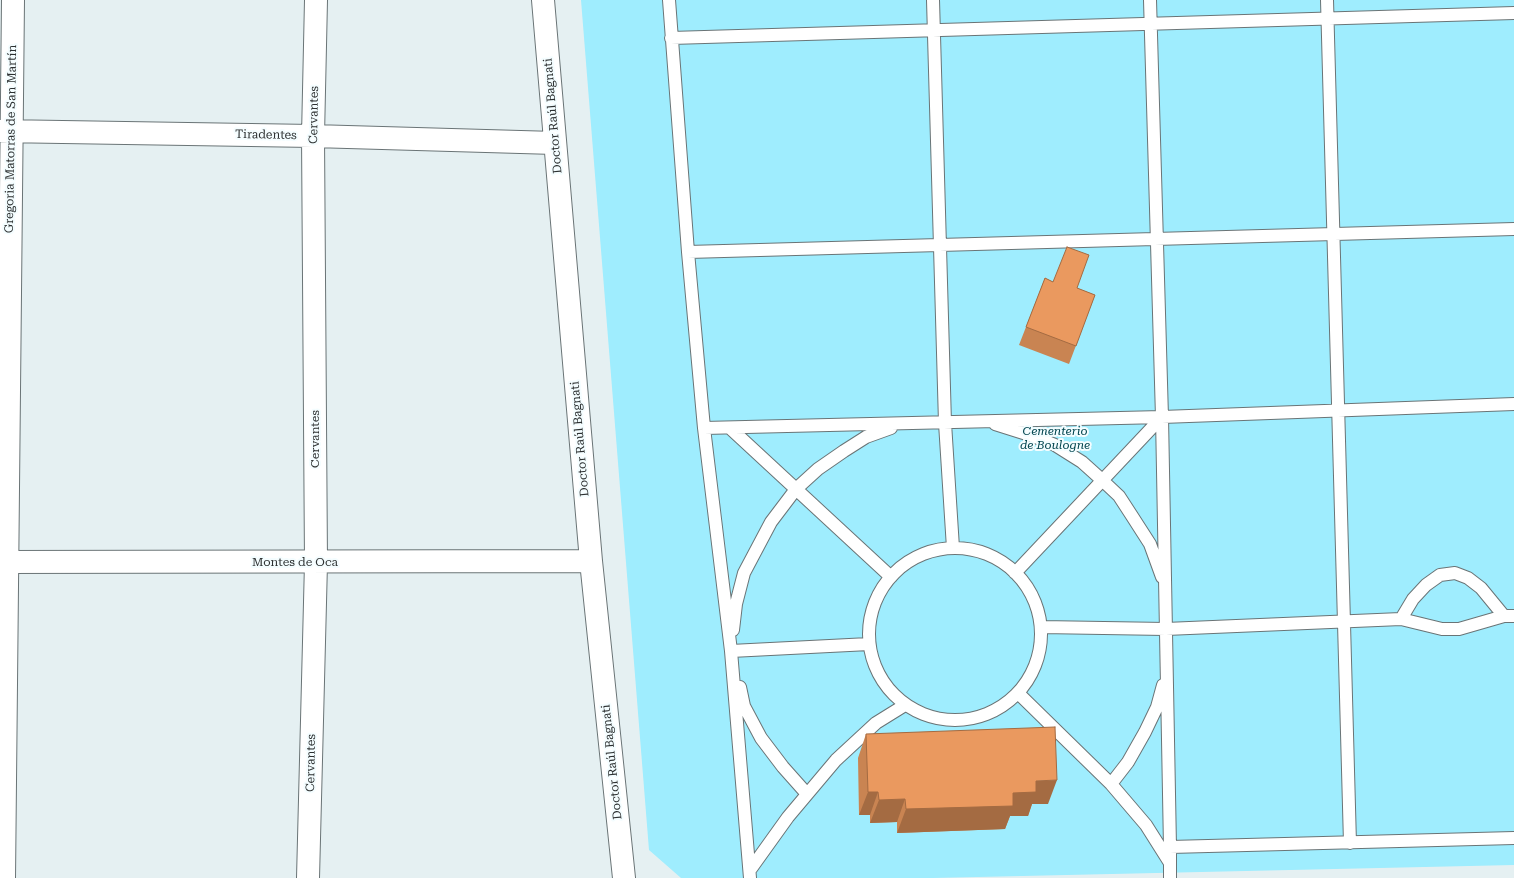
<!DOCTYPE html>
<meta charset="utf-8">
<style>
body{margin:0}
canvas{display:block;background:#e5f0f2}
</style>
<canvas width="1514" height="878"></canvas>
<script>
const g = document.querySelector('canvas').getContext('2d');
g.lineJoin = 'round';
function fill(path, color) {
  g.fillStyle = color;
  g.fill(path, 'evenodd');
}
function shape(rows) {
  const path = new Path2D();
  for (const r of rows) {
    if (r.length === 3) {
      path.moveTo(r[0] + r[2], r[1]);
      path.arc(r[0], r[1], r[2], 0, 2 * Math.PI);
      continue;
    }
    path.moveTo(r[0], r[1]);
    for (let i = 2; i < r.length; i += 2) path.lineTo(r[i], r[i + 1]);
  }
  return path;
}
function strokePath(path, color, width, dash) {
  g.strokeStyle = color;
  g.lineWidth = width;
  g.lineCap = dash ? 'butt' : 'round';
  g.setLineDash(dash || []);
  g.stroke(path);
}
function drawText(font, color, halo, rows, align = 'center') {
  g.font = font + ' "Roboto Serif",serif';
  g.lineWidth = 4;
  g.setLineDash([]);
  g.textBaseline = 'middle';
  g.strokeStyle = halo;
  g.fillStyle = color;
  for (const [text, x, y, turn = 0] of rows) {
    g.save();
    g.translate(x, y);
    g.rotate((+turn || 0) * Math.PI / 180);
    g.textAlign = isNaN(turn) ? turn : align;
    if (halo) g.strokeText(text, 0, 0);
    g.fillText(text, 0, 0);
    g.restore();
  }
}
fill(shape([
 [581,0,1514,0,1514,865,933,878,681,878,649,850]
]), '#9fedfe');
const lane = shape([
 [669,0,688,252,704,428,731,651,750,878],
 [933,0,945,423,953,548],
 [1150,0,1162,417,1170,847,1170,878],
 [1327,0,1350,843],
 [671,38,1514,13],
 [688,252,1514,229],
 [995,424,1033,436,1055,445,1082,462,1102,480,1119,496,1132,516,1150,544,1162,577],
 [704,428,1162,417,1514,404],
 [730,428,891,577],
 [955,634,86],
 [1015,573,1162,417],
 [1401,619,1413,599,1426,585,1440,575,1455,573,1468,578,1481,588,1504,616],
 [1041,627,1166,629,1401,619,1442,629,1459,629,1504,616,1514,616],
 [733,630,736,604,744,573,771,522,796,489,818,469,844,451,866,437,891,428],
 [731,651,869,644],
 [740,687,744,706,761,738,783,767,807,794],
 [1018,693,1111,784,1146,825,1170,863],
 [1111,784,1128,762,1145,732,1157,707,1163,685],
 [1170,847,1514,838],
 [750,870,788,817,836,760,876,723,905,705]
]);
const street = shape([
 [543,0,591,561,624,878],
 [0,131,313,136,555,143],
 [0,562,591,561],
 [4,878,13,0],
 [308,878,316,563,313,136,316,0]
]);
strokePath(lane, '#6a7476', 14);
strokePath(street, '#6a7476', 24);
strokePath(lane, '#fff', 12);
strokePath(street, '#fff', 22);
fill(shape([
 [1045,278,1053,282,1077,288,1095,295,1069,364,1019,345],
 [866,734,1048,804,1032,804,1028,816,1010,816,1005,829,897,833,897,822,870,823,870,815,859,815,858,758]
]), '#c98452');
fill(shape([
 [1057,780,1048,804,1032,804,1028,816,1010,816,1005,829,897,833,906,809,1013,793,1036,781],
 [868,792,878,792,870,815,859,815],
 [905,799,897,822,870,823,879,800]
]), '#a46b42');
const building = shape([
 [1067,247,1089,255,1077,288,1095,295,1076,346,1026,327,1045,278,1053,282,1067,247],
 [1055,727,1057,780,1036,781,1036,792,1013,793,1013,806,906,809,905,799,879,800,878,792,868,792,866,734,1055,727]
]);
fill(building, '#ea995f');
strokePath(building, '#a46b42', 1);
drawText('12px', '#2c3031', '#f4fdff', [
 ["Cervantes",314,115,-89],
 ["Doctor Raúl Bagnati",553,116,-95],
 ["Tiradentes",266,135,1],
 ["Gregoria Matorras de San Martín",11,139,-89],
 ["Cervantes",315,439,-90],
 ["Doctor Raúl Bagnati",580,439,-95],
 ["Montes de Oca",295,562],
 ["Doctor Raúl Bagnati",612,762,-96],
 ["Cervantes",311,763,-89]
]);
drawText('italic 12px', '#01444e', '#f4fdff', [
 ["Cementerio",1055,431],
 ["de Boulogne",1055,445]
]);
</script>
